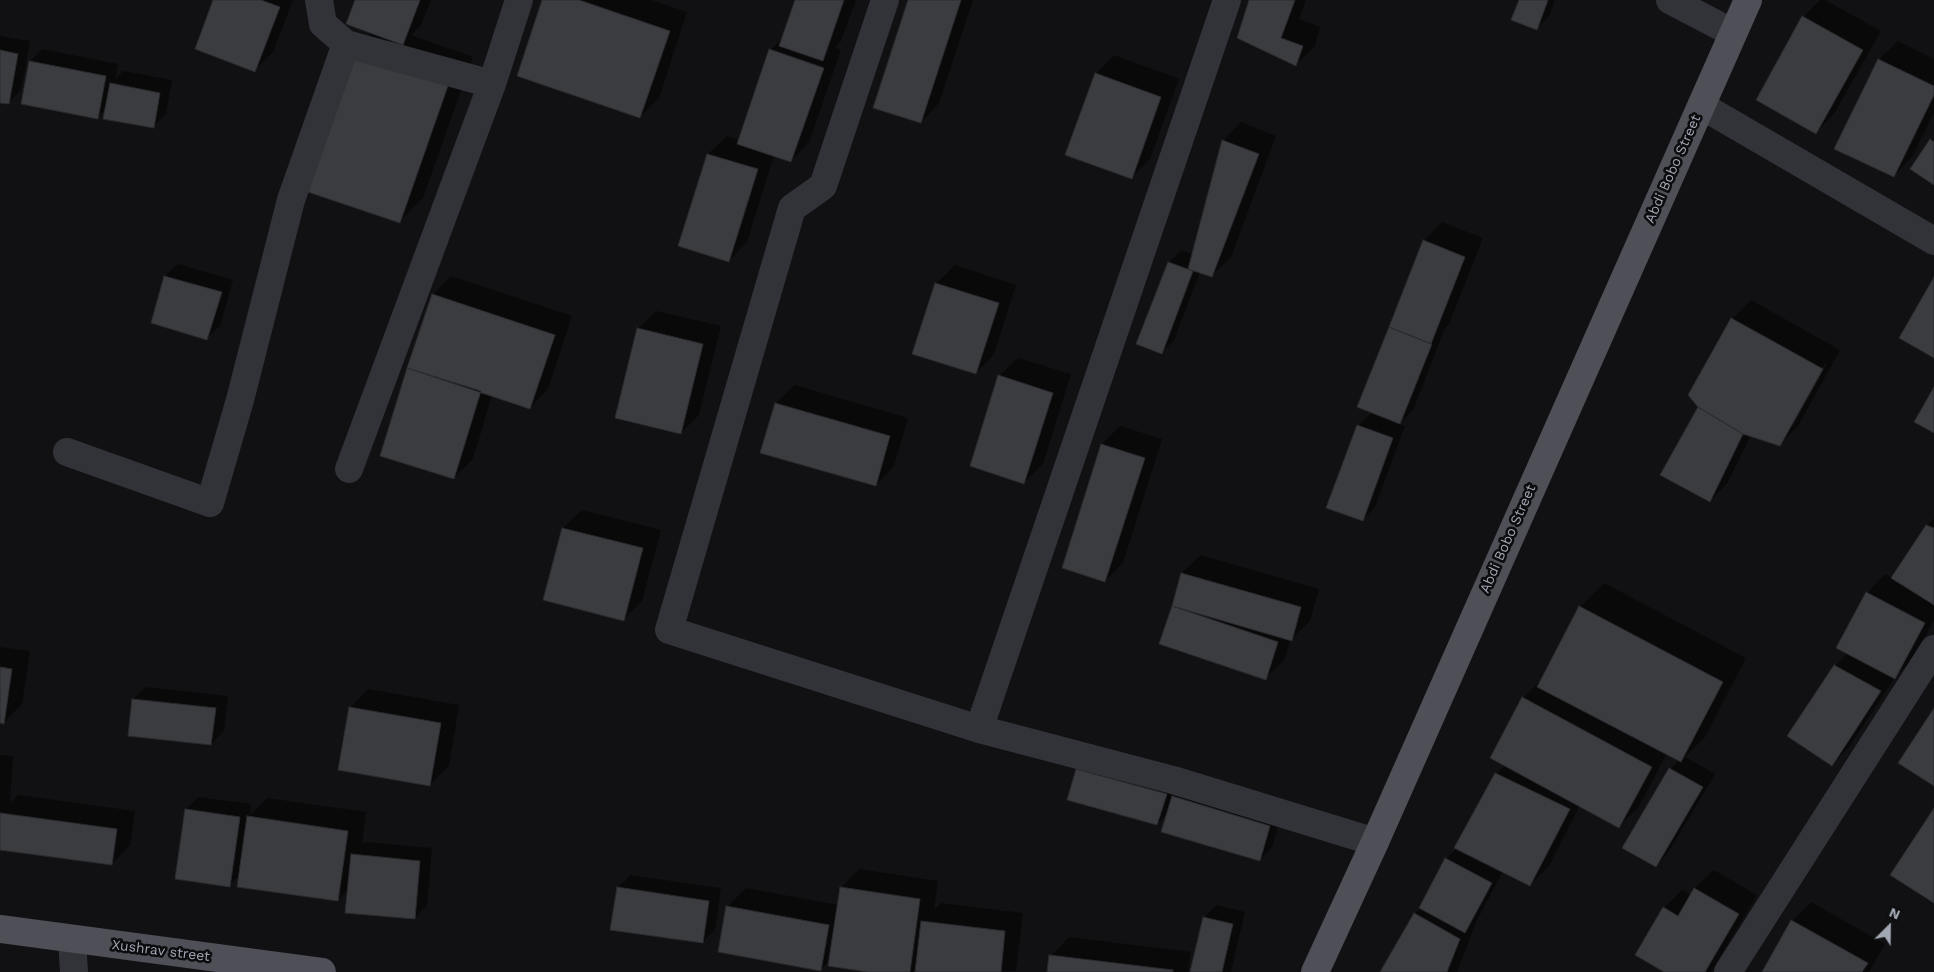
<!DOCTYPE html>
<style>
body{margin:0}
#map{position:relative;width:1934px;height:972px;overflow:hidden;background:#111113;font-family:"Work Sans",sans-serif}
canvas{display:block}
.north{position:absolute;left:1864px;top:902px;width:50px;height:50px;-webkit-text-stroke:4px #0c0c0e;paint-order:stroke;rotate:23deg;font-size:14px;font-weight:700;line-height:20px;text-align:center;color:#a2a7b4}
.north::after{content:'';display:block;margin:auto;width:18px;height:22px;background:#a2a7b4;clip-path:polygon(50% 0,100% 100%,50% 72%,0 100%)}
</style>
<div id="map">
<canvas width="1934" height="972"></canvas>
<div class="north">N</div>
</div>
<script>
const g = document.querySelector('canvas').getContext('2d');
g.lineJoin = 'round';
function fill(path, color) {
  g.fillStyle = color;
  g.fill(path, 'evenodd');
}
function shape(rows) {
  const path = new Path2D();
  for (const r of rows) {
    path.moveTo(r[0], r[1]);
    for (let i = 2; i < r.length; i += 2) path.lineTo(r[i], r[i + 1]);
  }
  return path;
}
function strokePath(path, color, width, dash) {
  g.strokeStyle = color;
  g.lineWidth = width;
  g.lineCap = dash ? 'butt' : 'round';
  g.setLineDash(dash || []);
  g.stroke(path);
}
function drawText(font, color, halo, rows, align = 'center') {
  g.font = font + ' "Work Sans",sans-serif';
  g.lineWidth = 5;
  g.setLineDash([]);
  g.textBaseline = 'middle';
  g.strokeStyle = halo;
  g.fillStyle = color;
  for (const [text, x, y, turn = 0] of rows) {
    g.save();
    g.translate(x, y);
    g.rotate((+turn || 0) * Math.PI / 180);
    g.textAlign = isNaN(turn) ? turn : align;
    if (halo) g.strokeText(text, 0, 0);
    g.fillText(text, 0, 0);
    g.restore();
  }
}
fill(shape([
 [215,0,293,0,273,52,255,70],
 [357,0,431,0,421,25,411,35,473,57,423,198,399,222,357,48,372,32],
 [544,0,651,0,687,12,659,98,640,117],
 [796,0,856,0,841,41,835,47,841,50,809,142,791,161,774,155,747,242,729,261,708,154,727,136,739,140,770,50,784,37],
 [909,0,973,0,939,103,921,122],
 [1250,0,1306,0,1299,19,1320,27,1315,46,1296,64],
 [1521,0,1555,0,1549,16,1536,29],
 [1820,0,1825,0,1881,31,1834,114,1816,132,1803,17],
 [0,36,30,41,21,90,8,103,0,101],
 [1898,41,1934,59,1934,113,1912,157,1894,176,1836,148,1879,59],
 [42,49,118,64,115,80,123,71,172,80,166,114,153,127,106,109,98,117,30,62],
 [1114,55,1179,79,1150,159,1131,178,1096,74],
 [1241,122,1276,136,1231,257,1212,275,1200,272,1174,340,1162,352,1169,262,1181,250,1193,254,1223,141],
 [1442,222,1483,238,1449,324,1442,331,1444,331,1413,410,1399,424,1405,426,1375,507,1362,520,1358,426,1372,412,1424,241],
 [178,264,233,280,220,326,207,338,152,322,165,276],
 [955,265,1016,285,994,354,976,373,936,284],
 [451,276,572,316,548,389,530,408,492,395,473,459,454,478,433,295],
 [1751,300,1840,350,1798,426,1779,445,1751,435,1728,482,1710,501,1732,319],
 [1825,363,1827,364,1793,426,1790,426],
 [656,311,721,326,699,415,681,433,638,329],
 [1018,358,1071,374,1043,464,1024,482,999,376],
 [795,385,908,418,894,466,876,485,762,452,776,403],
 [1120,426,1162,439,1123,563,1105,581,1102,444],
 [582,510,661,530,642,601,624,619,563,528],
 [1934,519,1934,620,1913,659,1895,677,1850,746,1832,765,1835,666,1848,653,1867,593,1885,574,1892,578,1927,525],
 [1201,555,1319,589,1310,621,1291,639,1284,660,1265,678,1161,643,1182,573],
 [1604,583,1746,658,1705,737,1685,757,1715,774,1668,853,1656,866,1624,847,1670,769,1679,760,1667,753,1638,808,1619,826,1580,805,1549,866,1530,885,1503,871,1477,920,1457,972,1382,972,1415,914,1421,908,1446,859,1457,848,1496,774,1505,765,1523,698,1542,679,1580,607],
 [0,647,30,651,22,704,4,722,0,722],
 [146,687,228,696,224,731,211,744,133,699],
 [368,689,459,705,449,766,430,784,350,708],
 [0,755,13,756,10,803,18,795,135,811,130,845,112,864,0,848],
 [1090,757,1178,781,1174,796,1185,785,1282,813,1272,847,1260,860,1168,813,1157,824,1069,799,1077,769],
 [199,797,251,804,250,815,267,798,366,812,362,845,365,842,432,848,427,905,415,918,349,889,338,900,240,875,229,885,186,809],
 [859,869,938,881,934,910,941,903,1023,913,1016,971,916,972,917,968,913,972,876,972,830,960,820,970,728,906,746,888,838,905,841,888],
 [1714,870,1757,895,1711,972,1667,972,1664,908,1682,890,1691,895,1695,888],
 [630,875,721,888,715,929,703,942,618,888],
 [1811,902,1885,944,1869,972,1764,972,1792,921],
 [1217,905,1245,912,1231,972,1191,972,1204,917],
 [1069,937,1191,952,1188,972,1049,972,1051,956]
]), '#0007');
const building = shape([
 [213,0,261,0,280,7,255,72,195,49,213,0],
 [355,0,420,0,403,45,346,24,355,0],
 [542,0,579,0,670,31,640,118,517,76,542,0],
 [795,0,844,0,823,61,779,46,795,0],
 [908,0,961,0,921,123,873,108,908,0],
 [1249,0,1295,0,1281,38,1303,46,1296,66,1237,38,1249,0],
 [1519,0,1548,0,1537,30,1511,20,1519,0],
 [1802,16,1863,50,1816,134,1756,100,1802,16],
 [355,47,450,80,400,223,305,191,355,47],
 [769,49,824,68,791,162,737,144,769,49],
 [0,50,18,54,9,104,0,103,0,50],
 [1878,59,1934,86,1934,95,1894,177,1834,149,1878,59],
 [29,61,106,76,98,119,21,104,29,61],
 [1095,73,1161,97,1132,179,1065,155,1095,73],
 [110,83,160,93,154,128,103,119,110,83],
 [1930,139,1934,142,1934,185,1910,169,1930,139],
 [1222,140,1259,154,1212,277,1188,269,1222,140],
 [707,154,758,169,729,262,678,246,707,154],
 [1423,240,1465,257,1431,344,1389,327,1423,240],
 [1168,262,1193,271,1162,354,1136,344,1168,262],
 [164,276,222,292,207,340,151,323,164,276],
 [1934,277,1934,358,1899,338,1934,277],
 [935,283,999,303,976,374,912,354,935,283],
 [432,294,555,335,530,409,407,368,432,294],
 [1731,318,1823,369,1780,446,1743,434,1698,407,1688,395,1731,318],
 [1389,327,1432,344,1400,424,1357,407,1389,327],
 [637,328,703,344,681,434,615,418,637,328],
 [407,368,481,391,454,479,380,456,407,368],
 [998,375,1053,393,1024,484,970,466,998,375],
 [1934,387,1934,433,1914,422,1934,387],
 [775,403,890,436,876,486,760,453,775,403],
 [1698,407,1743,434,1710,502,1660,475,1698,407],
 [1357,425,1393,438,1363,521,1326,508,1357,425],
 [1101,444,1145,458,1105,582,1062,568,1101,444],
 [1926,525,1934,528,1934,605,1891,578,1926,525],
 [562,528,643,548,624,621,543,600,562,528],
 [1181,573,1301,607,1292,641,1172,606,1181,573],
 [1866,592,1925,623,1895,679,1836,648,1866,592],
 [1172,606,1278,642,1266,680,1159,644,1172,606],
 [1579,606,1723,682,1681,762,1537,687,1579,606],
 [1834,665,1881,691,1832,766,1787,736,1834,665],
 [0,667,12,669,4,724,0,723,0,667],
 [1522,697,1652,767,1619,828,1490,758,1522,697],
 [132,699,216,708,211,745,128,736,132,699],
 [349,707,441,723,430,786,338,770,349,707],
 [1934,708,1934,786,1898,763,1934,708],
 [1669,768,1703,787,1656,867,1622,848,1669,768],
 [1076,769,1167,794,1157,825,1067,800,1076,769],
 [1495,773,1570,809,1530,886,1454,848,1495,773],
 [1172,796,1270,826,1260,861,1161,832,1172,796],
 [1934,808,1934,903,1890,875,1934,808],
 [185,809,240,817,230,887,175,879,185,809],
 [0,813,117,829,112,865,0,850,0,813],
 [247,816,348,831,338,901,237,887,247,816],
 [351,854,420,861,415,919,345,913,351,854],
 [1445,858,1492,883,1465,933,1419,908,1445,858],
 [617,887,709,901,703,943,610,930,617,887],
 [840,887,920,899,910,972,868,972,828,966,840,887],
 [1694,888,1739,914,1705,972,1664,972,1635,955,1663,907,1678,916,1694,888],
 [726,906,829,925,821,971,718,952,726,906],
 [1414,913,1460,939,1447,972,1380,972,1414,913],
 [1203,917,1233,924,1222,972,1190,972,1203,917],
 [1791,920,1868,963,1862,972,1762,972,1791,920],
 [921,921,1005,931,1001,972,915,972,921,921],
 [1049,955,1173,970,1173,972,1047,972,1049,955]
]);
fill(building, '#3b3c40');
strokePath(building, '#2b2b2f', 1);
strokePath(shape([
 [885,0,823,186,792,208,669,630,979,729],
 [1227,0,979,729,1173,780,1375,842],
 [1670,0,1733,33],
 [346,44,492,84],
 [1702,106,1934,241],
 [67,452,210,503,240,400,291,200,346,44,323,24,319,0],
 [349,469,492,84,519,0],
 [72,940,74,972],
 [1728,972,1934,649]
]), '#323338', 28);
strokePath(shape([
 [0,929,322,972],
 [1315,972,1375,842,1748,0]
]), '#4e4f57', 28);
drawText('14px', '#a2a7b4', '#0c0c0e', [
 ["Abdi Bobo Street",1673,169,-66],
 ["Abdi Bobo Street",1508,539,-66],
 ["Xushrav street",161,951,7]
]);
</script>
